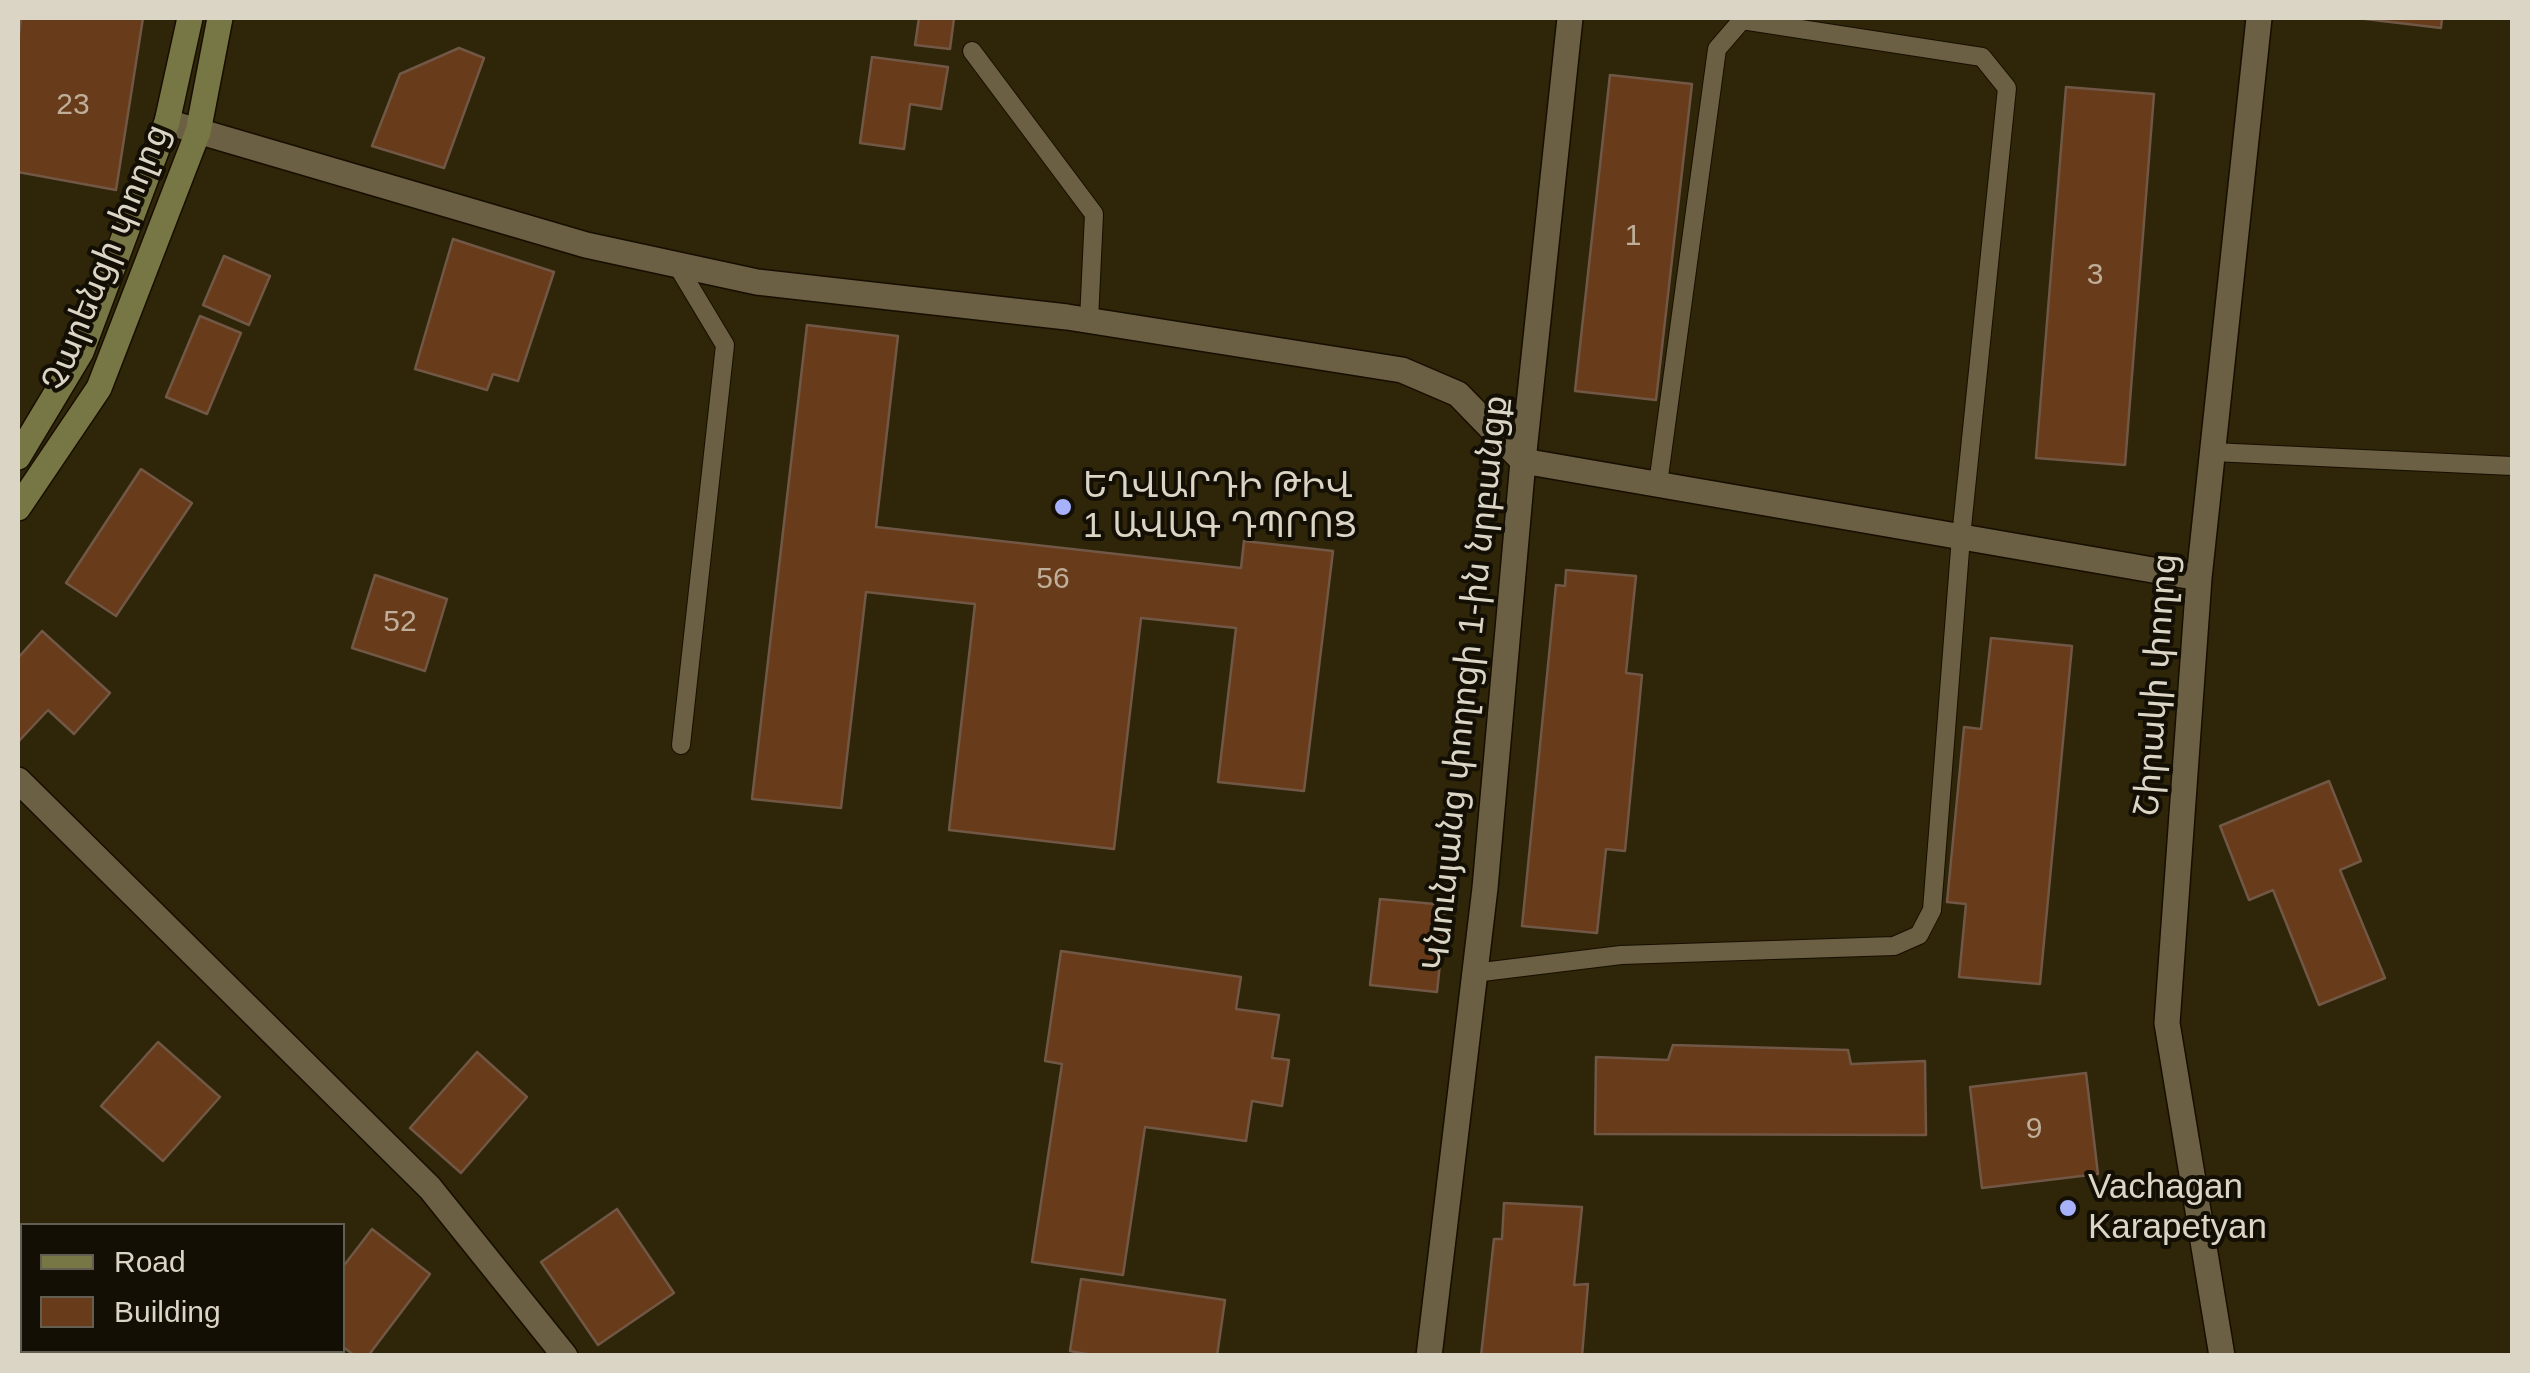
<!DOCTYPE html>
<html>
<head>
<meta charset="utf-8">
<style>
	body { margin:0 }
	#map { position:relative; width:2530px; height:1373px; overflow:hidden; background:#2f2509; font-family:Arial,sans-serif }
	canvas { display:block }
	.frame { position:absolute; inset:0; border:20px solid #dbd5c5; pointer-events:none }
	.legend { position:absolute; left:20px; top:1223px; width:325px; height:130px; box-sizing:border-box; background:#130f05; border:2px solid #635e52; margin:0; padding:12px 18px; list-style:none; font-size:30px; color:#dbd5c5 }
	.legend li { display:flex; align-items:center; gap:20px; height:50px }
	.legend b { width:50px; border:2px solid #635e52 }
</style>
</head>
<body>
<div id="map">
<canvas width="2530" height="1373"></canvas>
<div class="frame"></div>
<ul class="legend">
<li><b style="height:12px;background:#767744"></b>Road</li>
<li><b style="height:28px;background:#683b1a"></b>Building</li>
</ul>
</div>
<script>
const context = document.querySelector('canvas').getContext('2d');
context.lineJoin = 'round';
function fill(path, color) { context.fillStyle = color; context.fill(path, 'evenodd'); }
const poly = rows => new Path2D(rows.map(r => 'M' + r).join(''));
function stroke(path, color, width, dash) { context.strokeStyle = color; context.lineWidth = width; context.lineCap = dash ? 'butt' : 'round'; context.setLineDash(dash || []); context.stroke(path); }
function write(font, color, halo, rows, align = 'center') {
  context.font = font + ' Arial,"Noto Sans Armenian",sans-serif'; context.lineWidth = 8; context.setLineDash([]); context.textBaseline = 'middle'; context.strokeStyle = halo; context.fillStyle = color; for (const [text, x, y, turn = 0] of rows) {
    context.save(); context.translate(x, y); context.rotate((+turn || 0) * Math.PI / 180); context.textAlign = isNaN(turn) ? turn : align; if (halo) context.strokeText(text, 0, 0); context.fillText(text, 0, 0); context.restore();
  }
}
const building = poly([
	[21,18,143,18,116,190,18,172,18,41,21,18],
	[919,18,954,18,950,49,915,45,919,18],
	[2357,18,2442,18,2441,28,2357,18],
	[459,48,484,58,444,168,372,146,400,74,459,48],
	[872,57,948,67,941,109,910,104,904,149,860,143,872,57],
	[1610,75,1692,84,1656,400,1575,391,1610,75],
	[2066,87,2154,94,2125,465,2036,458,2066,87],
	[453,239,554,272,518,381,493,374,487,390,415,369,453,239],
	[224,256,270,276,249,325,203,305,224,256],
	[200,316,241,333,207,414,166,397,200,316],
	[807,325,898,336,876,527,1241,568,1244,541,1333,551,1304,791,1218,782,1236,628,1141,618,1114,849,949,830,975,604,866,592,841,808,752,799,807,325],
	[141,469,192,503,116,616,66,583,141,469],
	[1566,570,1636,576,1626,673,1642,675,1625,851,1606,849,1597,933,1522,926,1556,585,1565,586,1566,570],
	[375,575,447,599,425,671,352,648,375,575],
	[42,631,110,693,74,734,48,710,18,742,18,658,42,631],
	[1991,638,2072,646,2040,984,1959,977,1966,904,1947,902,1964,727,1981,729,1991,638],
	[2329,781,2361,861,2340,870,2385,978,2319,1005,2273,890,2249,900,2220,826,2329,781],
	[1380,899,1446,905,1437,992,1370,985,1380,899],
	[1061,951,1241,977,1236,1009,1279,1015,1272,1058,1289,1060,1282,1106,1252,1101,1246,1141,1145,1127,1123,1275,1032,1262,1062,1064,1045,1061,1061,951],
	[158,1042,220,1097,163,1161,101,1106,158,1042],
	[1673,1045,1848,1050,1851,1064,1925,1061,1926,1135,1595,1134,1596,1057,1668,1060,1673,1045],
	[477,1052,527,1097,461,1173,410,1128,477,1052],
	[2086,1073,2098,1174,1982,1188,1970,1087,2086,1073],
	[1504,1203,1582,1207,1574,1285,1588,1284,1582,1356,1481,1356,1494,1239,1502,1239,1504,1203],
	[617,1209,674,1293,598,1345,541,1262,617,1209],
	[372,1229,430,1274,368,1356,355,1356,342,1346,342,1268,372,1229],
	[1081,1279,1225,1300,1217,1356,1097,1356,1070,1351,1081,1279]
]);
fill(building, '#683b1a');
stroke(building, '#715745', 2.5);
const lane = poly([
	[972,51,1094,214,1089,320],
	[677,265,725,345,681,745],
	[2213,452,2512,466],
	[1474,973,1621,955,1894,946,1919,935,1932,910,1961,537,2007,88,1982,57,1742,20,1717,49,1658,484]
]);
const street = poly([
	[167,122,586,245,757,282,1067,317,1402,370,1458,394,1523,461,2199,578],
	[18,780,430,1188,565,1356],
	[1429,1356,1485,888,1523,461,1570,18],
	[2222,1356,2167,1023,2199,578,2259,18]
]);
const secondary = poly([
	[18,457,81,352,167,122,190,18],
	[18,508,99,388,198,132,220,18]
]);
stroke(lane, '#170e00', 20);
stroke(street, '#170e00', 28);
stroke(secondary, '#170e00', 28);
stroke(lane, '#6b6043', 18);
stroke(street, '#6b6043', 25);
stroke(secondary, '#767744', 25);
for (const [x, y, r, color] of [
	[1063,507,10,"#a7b1fc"],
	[2068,1208,10,"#a7b1fc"]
]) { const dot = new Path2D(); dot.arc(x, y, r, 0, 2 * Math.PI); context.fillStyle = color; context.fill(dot); stroke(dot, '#130f05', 4); }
write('30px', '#beae9a', null, [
	["23",73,106],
	["1",1633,237],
	["3",2095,276],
	["56",1053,580],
	["52",400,623],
	["9",2034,1130]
]);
write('35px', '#dbd5c5', '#130f05', [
	["Չարենցի փողոց",107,258,-68],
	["Կնունյանց փողոցի 1-ին նրբանցք",1467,683,-84],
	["Շիրակի փողոց",2157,685,-86]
]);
write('35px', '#dbd5c5', '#130f05', [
	["ԵՂՎԱՐԴԻ ԹԻՎ",1083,487],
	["1 ԱՎԱԳ ԴՊՐՈՑ",1083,527],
	["Vachagan",2088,1188],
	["Karapetyan",2088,1228]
], 'left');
</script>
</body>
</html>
